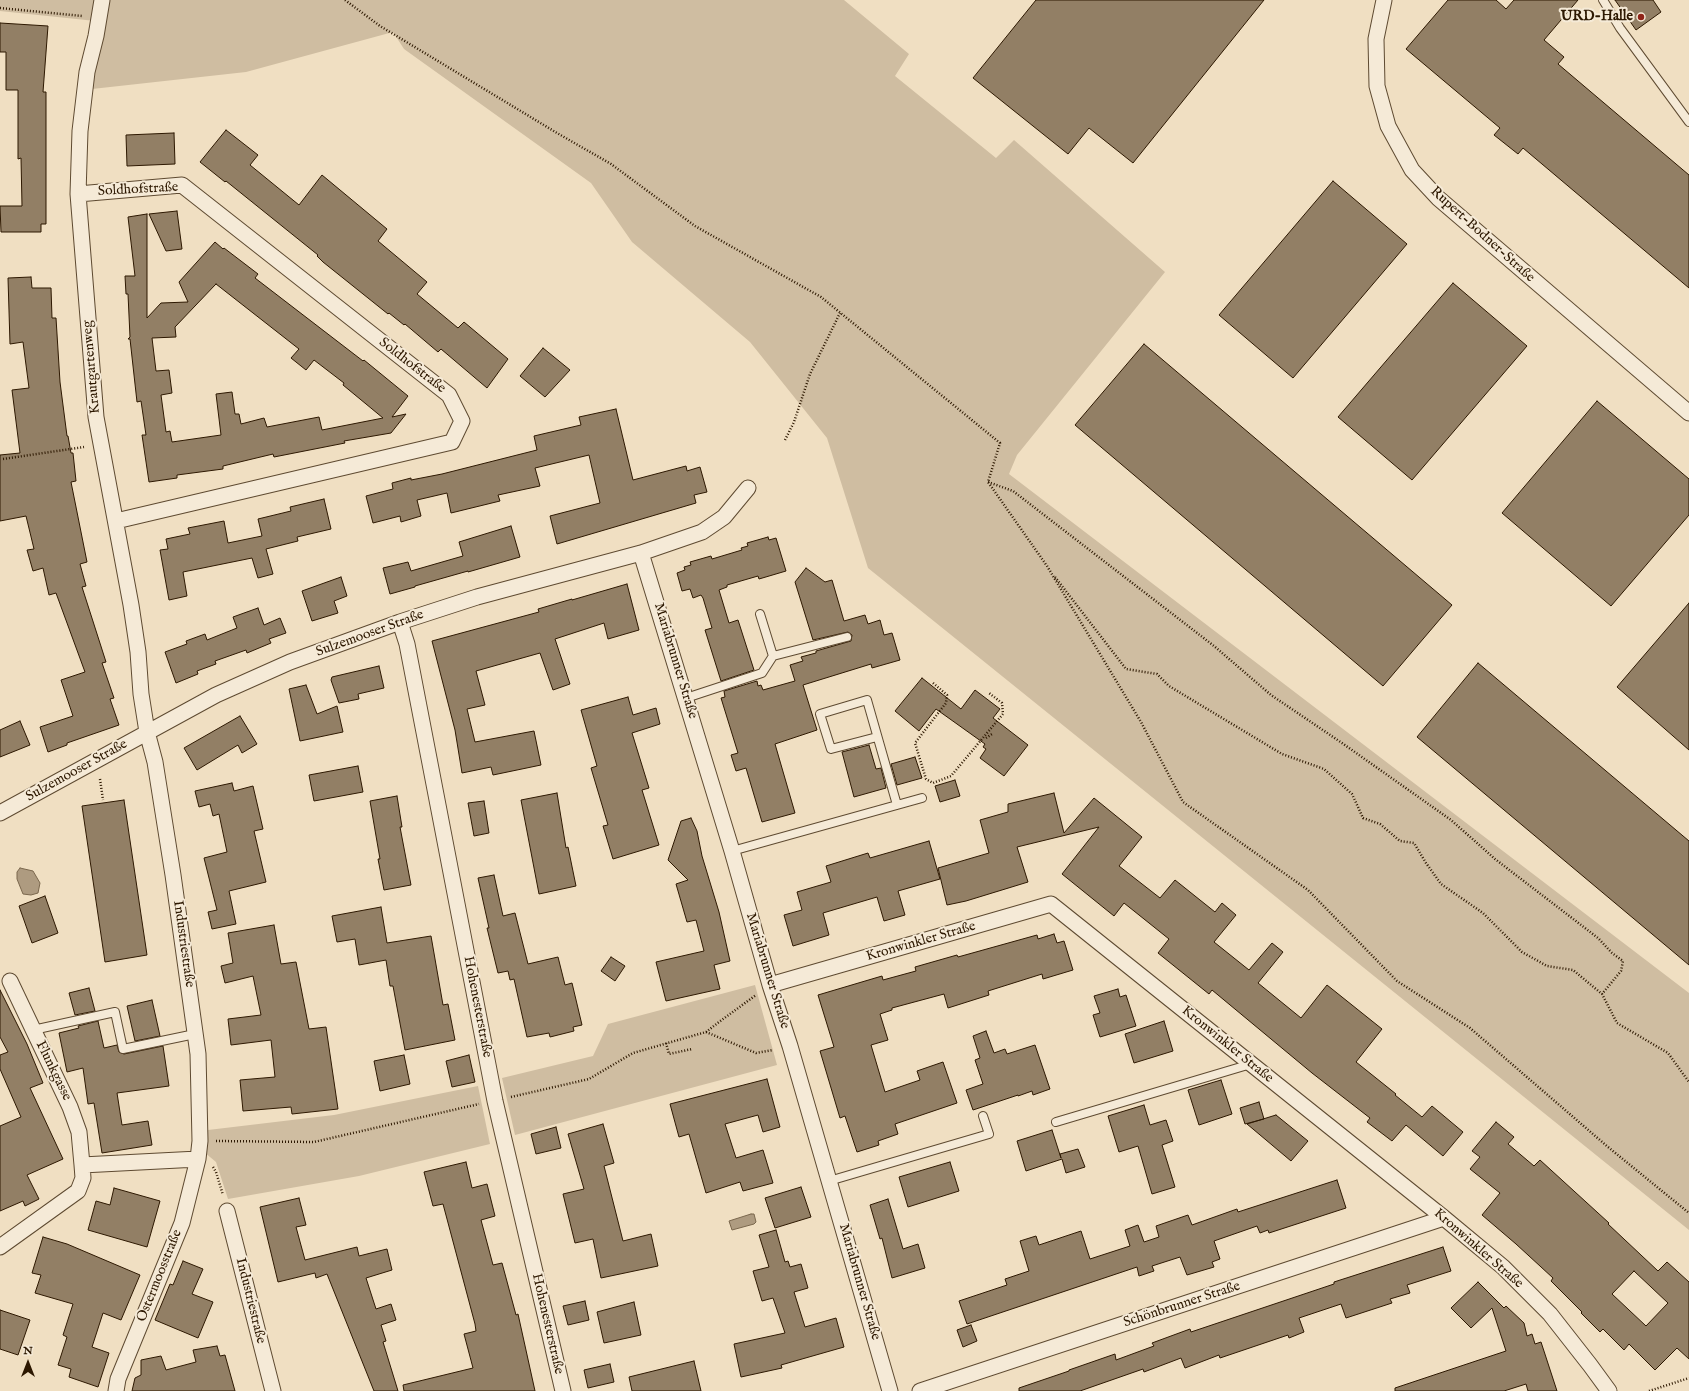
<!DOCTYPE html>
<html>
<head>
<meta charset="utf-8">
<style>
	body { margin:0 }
	#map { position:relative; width:1689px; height:1391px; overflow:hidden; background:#f0dfc2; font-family:"IM FELL English",serif }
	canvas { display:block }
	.north { position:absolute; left:8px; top:1343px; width:40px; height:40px; -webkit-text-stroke:3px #f5ead7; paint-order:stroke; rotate:0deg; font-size:11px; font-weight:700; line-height:16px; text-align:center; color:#2d1801 }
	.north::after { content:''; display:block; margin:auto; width:14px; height:18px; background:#2d1801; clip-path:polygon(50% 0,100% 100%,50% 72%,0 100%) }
</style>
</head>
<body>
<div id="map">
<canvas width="1689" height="1391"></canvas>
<div class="north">N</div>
</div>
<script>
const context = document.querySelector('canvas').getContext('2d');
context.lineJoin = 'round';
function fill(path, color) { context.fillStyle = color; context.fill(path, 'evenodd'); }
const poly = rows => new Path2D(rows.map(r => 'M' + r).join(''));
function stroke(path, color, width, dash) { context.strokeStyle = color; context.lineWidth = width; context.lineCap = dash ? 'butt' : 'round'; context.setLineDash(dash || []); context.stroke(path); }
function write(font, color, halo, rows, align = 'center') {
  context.font = font + ' "IM FELL English",serif'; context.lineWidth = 4; context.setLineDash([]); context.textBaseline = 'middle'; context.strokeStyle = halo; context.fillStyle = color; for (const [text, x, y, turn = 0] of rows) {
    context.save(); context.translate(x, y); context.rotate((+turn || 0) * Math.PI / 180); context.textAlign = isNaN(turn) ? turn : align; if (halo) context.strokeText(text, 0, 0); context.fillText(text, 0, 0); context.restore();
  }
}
fill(poly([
	[0,0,844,0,909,54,895,76,996,158,1014,140,1165,272,1017,455,1009,474,1689,993,1689,1230,868,568,827,438,750,342,632,242,591,183,404,49,393,32,246,72,92,89,105,22,0,11],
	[755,985,777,1065,515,1135,502,1078,593,1056,608,1024],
	[478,1086,490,1144,359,1176,228,1199,216,1162,204,1152,208,1130,334,1115]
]), '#cfbda1');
const water = poly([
	[20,868,33,871,40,883,38,893,31,895,23,894,17,879,17,872,20,868],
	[751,1214,754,1214,756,1222,754,1224,732,1230,729,1221,751,1214]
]);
fill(water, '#ae9b80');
stroke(water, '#7a674d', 1);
const building = poly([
	[1036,0,1264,0,1133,163,1089,128,1068,154,973,78,1036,0],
	[1448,0,1496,0,1506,9,1514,0,1578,0,1544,40,1564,57,1558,64,1689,175,1689,288,1523,148,1518,154,1494,135,1500,128,1406,49,1448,0],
	[1615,0,1653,0,1661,12,1636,30,1615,0],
	[0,23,48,26,43,92,46,92,46,224,41,224,41,232,1,232,0,206,22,206,21,158,18,159,18,90,6,90,6,52,0,52,0,23],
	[226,130,258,155,250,165,299,205,322,175,387,229,378,241,427,282,417,294,458,328,464,322,508,359,487,388,441,349,438,352,405,324,404,325,389,313,388,314,323,262,317,256,318,255,226,181,225,182,200,162,226,130],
	[174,133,175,164,127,166,126,135,174,133],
	[1333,181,1407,244,1293,378,1219,315,1333,181],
	[177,211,182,249,166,251,149,214,177,211],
	[147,214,147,318,161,303,188,302,179,282,215,242,223,249,224,248,258,274,255,278,363,361,364,360,408,396,392,417,406,414,391,433,344,441,345,443,274,457,273,454,223,466,223,469,177,475,177,478,149,482,142,435,146,435,141,401,137,402,130,339,128,339,130,337,128,294,126,294,125,276,135,276,128,217,147,214],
	[216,284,299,349,291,358,306,370,314,360,344,383,343,385,383,418,322,430,319,417,267,427,264,418,241,424,239,414,235,414,232,392,216,394,221,435,172,442,170,431,166,432,161,395,172,393,169,370,156,371,152,338,176,337,175,327,216,284],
	[31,277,32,288,51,288,52,318,56,318,60,382,67,436,68,436,71,453,73,453,76,481,71,482,87,562,80,564,86,586,82,587,106,662,102,663,114,698,110,699,119,725,67,743,67,745,48,752,40,727,73,716,61,680,85,672,56,593,49,595,43,568,33,571,27,550,34,549,26,516,0,521,0,455,20,453,12,390,29,388,23,342,10,344,8,278,31,277],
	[1453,283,1527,346,1412,480,1338,417,1453,283],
	[1144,344,1452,605,1383,686,1075,425,1144,344],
	[543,348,570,370,545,397,520,376,543,348],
	[1597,401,1689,479,1689,515,1611,606,1502,513,1597,401],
	[616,409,633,480,686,466,687,471,700,467,707,492,694,495,696,503,557,544,550,516,600,503,589,455,535,468,540,486,498,495,500,501,451,513,447,493,417,500,421,516,401,522,400,516,373,523,366,496,393,489,392,483,411,478,411,480,442,474,537,450,534,436,581,425,579,417,616,409],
	[324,499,331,529,297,537,298,541,266,549,273,574,258,578,252,558,183,572,187,596,169,600,160,550,168,549,166,539,190,534,188,528,224,521,228,543,262,536,258,519,291,511,290,507,324,499],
	[511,526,520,557,468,572,468,571,415,586,415,587,390,594,383,568,408,562,411,571,463,556,459,542,511,526],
	[768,537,769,540,776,538,786,571,759,579,758,576,727,585,727,587,719,590,729,623,738,620,754,670,721,681,705,630,712,628,703,598,701,595,693,598,690,589,682,591,677,573,685,570,684,567,691,565,690,562,711,556,712,559,742,550,741,548,748,546,747,543,768,537],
	[806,568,825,582,832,580,844,621,865,615,868,624,880,620,884,635,892,633,900,660,872,668,871,664,803,685,817,730,775,744,795,813,762,822,746,768,736,771,731,755,738,753,721,698,725,697,724,691,757,681,758,686,761,685,763,690,795,681,790,665,803,661,801,657,816,653,816,651,851,641,852,635,848,632,813,640,795,582,806,568],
	[341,577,347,596,334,601,338,613,312,621,302,591,341,577],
	[627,584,639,630,608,639,604,623,555,639,570,684,553,690,540,653,476,671,485,705,467,709,475,742,534,731,541,765,493,775,491,767,462,773,455,730,432,641,539,612,538,609,572,599,572,600,627,584],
	[1689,603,1689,750,1617,687,1689,603],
	[258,608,264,625,280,618,286,633,269,639,271,643,247,653,246,650,215,661,216,664,197,671,198,674,176,683,165,652,187,644,186,641,205,634,207,640,237,628,233,617,258,608],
	[1478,663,1689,841,1689,965,1417,737,1478,663],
	[379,666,384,688,358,694,359,699,339,703,331,680,332,677,379,666],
	[922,678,961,709,975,690,1000,709,993,718,1028,745,1004,776,980,758,986,749,983,747,985,744,936,709,919,731,895,711,922,678],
	[306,685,317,714,337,706,343,732,300,741,289,689,306,685],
	[628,697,633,715,656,708,660,724,632,733,649,788,642,790,659,845,613,859,603,826,608,825,591,768,597,766,581,710,628,697],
	[240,716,257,744,242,753,238,745,197,770,184,748,240,716],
	[20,721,30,745,0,757,0,730,20,721],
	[869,745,876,769,881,768,886,788,854,797,842,752,869,745],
	[915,757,922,778,897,785,891,764,915,757],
	[358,766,363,792,314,801,309,775,358,766],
	[955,780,960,796,940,802,935,786,955,780],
	[232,783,234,791,253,786,263,829,254,831,266,882,229,891,236,924,212,929,208,912,217,910,204,858,227,852,219,814,213,816,210,804,199,807,195,791,232,783],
	[557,793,566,848,568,847,576,886,539,894,521,800,557,793],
	[1054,793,1064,833,1094,798,1142,837,1119,866,1160,898,1175,880,1215,912,1222,903,1236,915,1214,942,1249,970,1272,943,1283,952,1258,983,1301,1018,1327,985,1382,1029,1356,1062,1396,1094,1395,1095,1422,1117,1432,1106,1463,1132,1443,1156,1406,1125,1392,1141,1367,1122,1370,1118,1312,1073,1212,990,1209,994,1158,953,1169,939,1124,903,1114,916,1062,874,1099,827,1017,847,1028,882,966,901,947,905,938,868,989,853,980,820,1008,812,1008,804,1054,793],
	[397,796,402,827,400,827,411,885,384,890,378,859,380,859,370,801,397,796],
	[124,800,147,955,105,962,82,806,124,800],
	[484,801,489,833,474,836,468,803,484,801],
	[691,818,697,831,702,856,719,912,730,961,714,965,720,989,666,1001,656,962,704,951,696,920,687,922,676,884,688,880,668,860,681,821,691,818],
	[929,841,940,879,898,891,905,915,884,921,877,897,823,913,829,935,793,946,784,915,802,910,797,892,831,882,826,866,868,853,870,858,929,841],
	[494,875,503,916,515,913,528,964,558,957,565,985,572,983,582,1025,573,1027,574,1031,550,1037,549,1033,527,1037,514,979,510,980,508,971,498,973,487,928,489,928,478,878,494,875],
	[45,896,58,933,32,943,19,906,45,896],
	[381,907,387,943,431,936,443,1005,448,1004,455,1040,405,1050,393,986,390,986,386,960,359,965,355,939,337,942,332,916,381,907],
	[274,925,281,964,296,962,309,1029,326,1027,338,1109,292,1114,291,1107,243,1111,240,1080,275,1077,271,1040,231,1045,228,1019,261,1015,253,976,225,983,221,966,233,963,228,933,274,925],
	[1054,934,1057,943,1064,941,1073,970,1043,979,1042,974,988,991,989,995,948,1008,944,994,892,1008,892,1010,880,1014,888,1040,871,1045,885,1092,920,1080,917,1071,943,1062,957,1103,895,1124,898,1134,878,1141,879,1145,857,1152,845,1116,840,1118,820,1051,834,1047,818,995,882,976,883,980,916,971,915,967,957,955,958,957,1037,935,1038,939,1054,934],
	[611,957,625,966,615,981,601,971,611,957],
	[89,988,95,1011,75,1015,69,993,89,988],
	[1118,989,1120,997,1126,995,1136,1026,1100,1037,1093,1015,1100,1013,1094,996,1118,989],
	[0,990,27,1044,41,1078,43,1083,30,1088,63,1159,27,1175,39,1199,25,1206,23,1201,0,1211,0,1126,21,1117,0,1069,0,1055,8,1052,0,1037,0,990],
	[152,1000,160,1036,135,1041,127,1006,152,1000],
	[98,1021,104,1048,117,1045,119,1052,124,1054,163,1046,169,1086,117,1093,122,1125,148,1121,152,1145,102,1153,94,1103,88,1104,83,1068,67,1072,59,1033,79,1028,78,1026,98,1021],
	[1164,1021,1173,1051,1134,1063,1125,1034,1164,1021],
	[986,1031,994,1053,1005,1049,1007,1054,1035,1045,1050,1089,1033,1095,1032,1091,1018,1096,1018,1095,973,1110,966,1090,983,1084,975,1060,980,1058,973,1036,986,1031],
	[404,1055,410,1084,380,1091,374,1061,404,1055],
	[469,1055,475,1082,452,1087,446,1061,469,1055],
	[767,1079,780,1127,763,1132,758,1115,725,1124,736,1158,763,1150,773,1183,743,1191,740,1182,706,1193,689,1134,679,1137,670,1104,767,1079],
	[1221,1080,1232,1114,1199,1125,1188,1090,1221,1080],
	[1259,1102,1264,1119,1245,1124,1240,1108,1259,1102],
	[1144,1105,1150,1125,1166,1120,1173,1141,1162,1145,1175,1187,1152,1194,1138,1146,1119,1152,1108,1116,1144,1105],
	[1276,1115,1308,1141,1291,1161,1247,1124,1276,1115],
	[1496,1122,1514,1137,1508,1144,1534,1166,1540,1160,1609,1223,1608,1224,1658,1271,1667,1262,1689,1282,1689,1359,1677,1348,1655,1370,1629,1344,1624,1350,1603,1329,1600,1332,1581,1313,1582,1312,1551,1281,1553,1278,1516,1244,1482,1215,1500,1193,1470,1169,1480,1157,1472,1151,1496,1122],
	[1634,1271,1668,1303,1646,1326,1612,1294,1634,1271],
	[603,1124,614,1163,604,1166,623,1241,651,1234,658,1266,601,1278,593,1239,575,1243,563,1194,584,1189,568,1134,603,1124],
	[556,1127,561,1148,536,1154,531,1134,556,1127],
	[1052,1130,1061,1158,1060,1154,1078,1149,1085,1167,1066,1173,1062,1159,1026,1171,1017,1141,1052,1130],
	[466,1162,472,1188,487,1184,495,1216,481,1220,493,1265,502,1263,516,1315,518,1314,535,1391,404,1391,403,1385,473,1368,464,1334,476,1331,475,1324,443,1204,433,1206,424,1172,466,1162],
	[950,1162,959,1191,908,1207,899,1177,950,1162],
	[1337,1180,1346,1208,1269,1233,1268,1230,1260,1233,1257,1226,1214,1241,1220,1259,1212,1262,1214,1267,1187,1275,1180,1257,1152,1266,1154,1271,1139,1276,1137,1267,967,1324,959,1301,1007,1285,1005,1279,1029,1271,1020,1241,1036,1236,1039,1245,1081,1231,1090,1259,1130,1246,1125,1230,1138,1225,1144,1242,1159,1237,1156,1226,1188,1215,1192,1225,1237,1209,1238,1212,1337,1180],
	[801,1187,811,1217,775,1228,765,1198,801,1187],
	[114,1188,160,1201,147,1247,88,1230,96,1201,110,1205,114,1188],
	[299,1198,306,1225,296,1227,305,1260,357,1247,359,1256,387,1249,392,1270,366,1278,376,1309,391,1304,396,1320,381,1325,386,1341,383,1342,398,1391,374,1391,327,1274,316,1278,315,1273,278,1282,260,1207,299,1198],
	[888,1199,903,1249,918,1244,925,1268,892,1278,882,1238,880,1239,870,1205,888,1199],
	[776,1230,785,1262,788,1261,790,1267,801,1264,808,1288,794,1292,805,1327,836,1318,844,1347,781,1365,782,1368,741,1377,734,1344,785,1333,773,1298,762,1301,753,1271,769,1267,759,1235,776,1230],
	[43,1237,67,1244,140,1275,121,1320,103,1313,92,1347,109,1353,98,1387,69,1377,71,1369,58,1365,67,1337,63,1335,73,1304,35,1293,41,1275,32,1273,43,1237],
	[1443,1247,1451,1271,1407,1285,1410,1293,1390,1299,1392,1303,1346,1318,1341,1304,1299,1318,1304,1332,1289,1338,1288,1335,1220,1358,1219,1355,1185,1368,1181,1358,1144,1372,1143,1369,1080,1391,1019,1391,1019,1388,1069,1371,1069,1370,1115,1354,1116,1360,1154,1346,1152,1343,1190,1329,1191,1332,1334,1284,1334,1282,1443,1247],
	[183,1261,203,1269,192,1294,213,1302,198,1338,155,1320,170,1284,173,1285,183,1261],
	[1478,1282,1504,1308,1506,1306,1524,1323,1527,1336,1532,1334,1535,1344,1541,1342,1557,1391,1528,1391,1526,1384,1504,1391,1395,1391,1395,1388,1506,1351,1492,1308,1471,1328,1451,1308,1478,1282],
	[585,1301,589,1320,568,1325,563,1306,585,1301],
	[634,1302,641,1335,604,1343,597,1312,634,1302],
	[0,1310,30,1320,18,1355,0,1349,0,1310],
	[971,1325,977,1341,963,1347,957,1330,971,1325],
	[217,1346,220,1356,225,1355,235,1391,132,1391,135,1378,141,1375,141,1360,161,1356,166,1370,196,1362,193,1350,217,1346],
	[694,1361,701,1391,632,1391,629,1377,694,1361],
	[610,1364,614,1382,588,1388,584,1370,610,1364]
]);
fill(building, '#927f65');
stroke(building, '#2d1801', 1);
const service = poly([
	[1603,0,1620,28,1689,122],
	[773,656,847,637],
	[686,698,762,673,773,656,760,614],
	[877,737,831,749,820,714,867,700,897,805],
	[732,851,922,798],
	[33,1030,115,1012,123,1049,195,1034],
	[1056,1122,1251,1064],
	[829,1181,989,1134,983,1116]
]);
const minor = poly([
	[102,0,96,36,87,72,80,131,78,194,96,417,131,605,138,652,141,694,147,732,155,762,173,875,198,1054,200,1141,198,1159,182,1223,118,1379,116,1391],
	[1384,0,1376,39,1377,86,1388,126,1412,170,1438,198,1689,413],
	[78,194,182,185,449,395,462,421,452,442,116,521],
	[641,553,732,851,770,985,790,1046,890,1391],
	[400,622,407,644,495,1101,563,1391],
	[0,813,216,695,290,662,400,622,477,597,641,553,702,532,724,517,748,488],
	[10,981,70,1107,79,1132,82,1165],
	[770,985,1051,904,1444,1218,1503,1267,1550,1314,1590,1365,1609,1391],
	[227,1211,273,1391],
	[0,1247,78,1191,83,1178,82,1165,198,1159],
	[920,1391,1444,1218]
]);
stroke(service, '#5e4a31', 10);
stroke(minor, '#5e4a31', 17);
stroke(poly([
	[345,0,380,26,557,133,611,164,695,226,821,297,1000,443,988,482,1047,566,1141,722,1183,802,1308,890,1397,981,1470,1028,1608,1147,1689,1213],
	[0,8,82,16],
	[785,440,794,422,810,374,840,313],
	[3,459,84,447],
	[988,482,1013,491,1214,646,1271,695,1342,743,1451,820,1495,859,1598,938,1612,953,1623,961,1621,971,1602,994],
	[1055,577,1126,669,1157,674,1169,686,1282,754,1324,769,1352,794,1363,818,1380,824,1400,841,1414,843,1426,863,1441,884,1483,913,1522,952,1547,966,1573,970,1602,994,1617,1023,1668,1053,1689,1082],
	[933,683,947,695,946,703,915,743,926,779,933,783,951,776,1003,714,1002,703,989,693],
	[986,738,992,734],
	[100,779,103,800],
	[706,1032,756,1053,773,1050],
	[666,1043,669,1054,692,1049],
	[511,1097,589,1079,633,1053,706,1032,719,1022,756,995],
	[216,1141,314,1142,479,1104],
	[213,1167,216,1172,223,1195],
	[1649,1391,1689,1378]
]), '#2d1801', 2.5, [1, 2]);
stroke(service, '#f5ead7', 8);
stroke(minor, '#f5ead7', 15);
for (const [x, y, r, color] of [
	[1641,17,4,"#8f2418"]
]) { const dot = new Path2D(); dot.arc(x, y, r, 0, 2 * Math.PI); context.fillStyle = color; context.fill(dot); stroke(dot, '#f5ead7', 1.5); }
write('bold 14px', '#2d1801', '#f5ead7', [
	["URD-Halle",1633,17]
], 'right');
write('14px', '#2d1801', '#f5ead7', [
	["Soldhofstraße",138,190,-3],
	["Rupert-Bodner-Straße",1482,235,42],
	["Soldhofstraße",412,366,38],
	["Krautgartenweg",92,367,-95],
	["Sulzemooser Straße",370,634,-20],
	["Mariabrunner Straße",675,661,73],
	["Sulzemooser Straße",77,771,-29],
	["Kronwinkler Straße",921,942,-16],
	["Industriestraße",183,944,82],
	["Mariabrunner Straße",767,971,73],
	["Hohenesterstraße",477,1007,79],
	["Kronwinkler Straße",1227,1045,39],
	["Flunkgasse",53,1071,64],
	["Kronwinkler Straße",1478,1249,41],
	["Ostermoosstraße",160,1276,-68],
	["Mariabrunner Straße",859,1282,74],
	["Industriestraße",250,1301,76],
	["Schönbrunner Straße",1182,1305,-18],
	["Hohenesterstraße",547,1324,77]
]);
</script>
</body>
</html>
